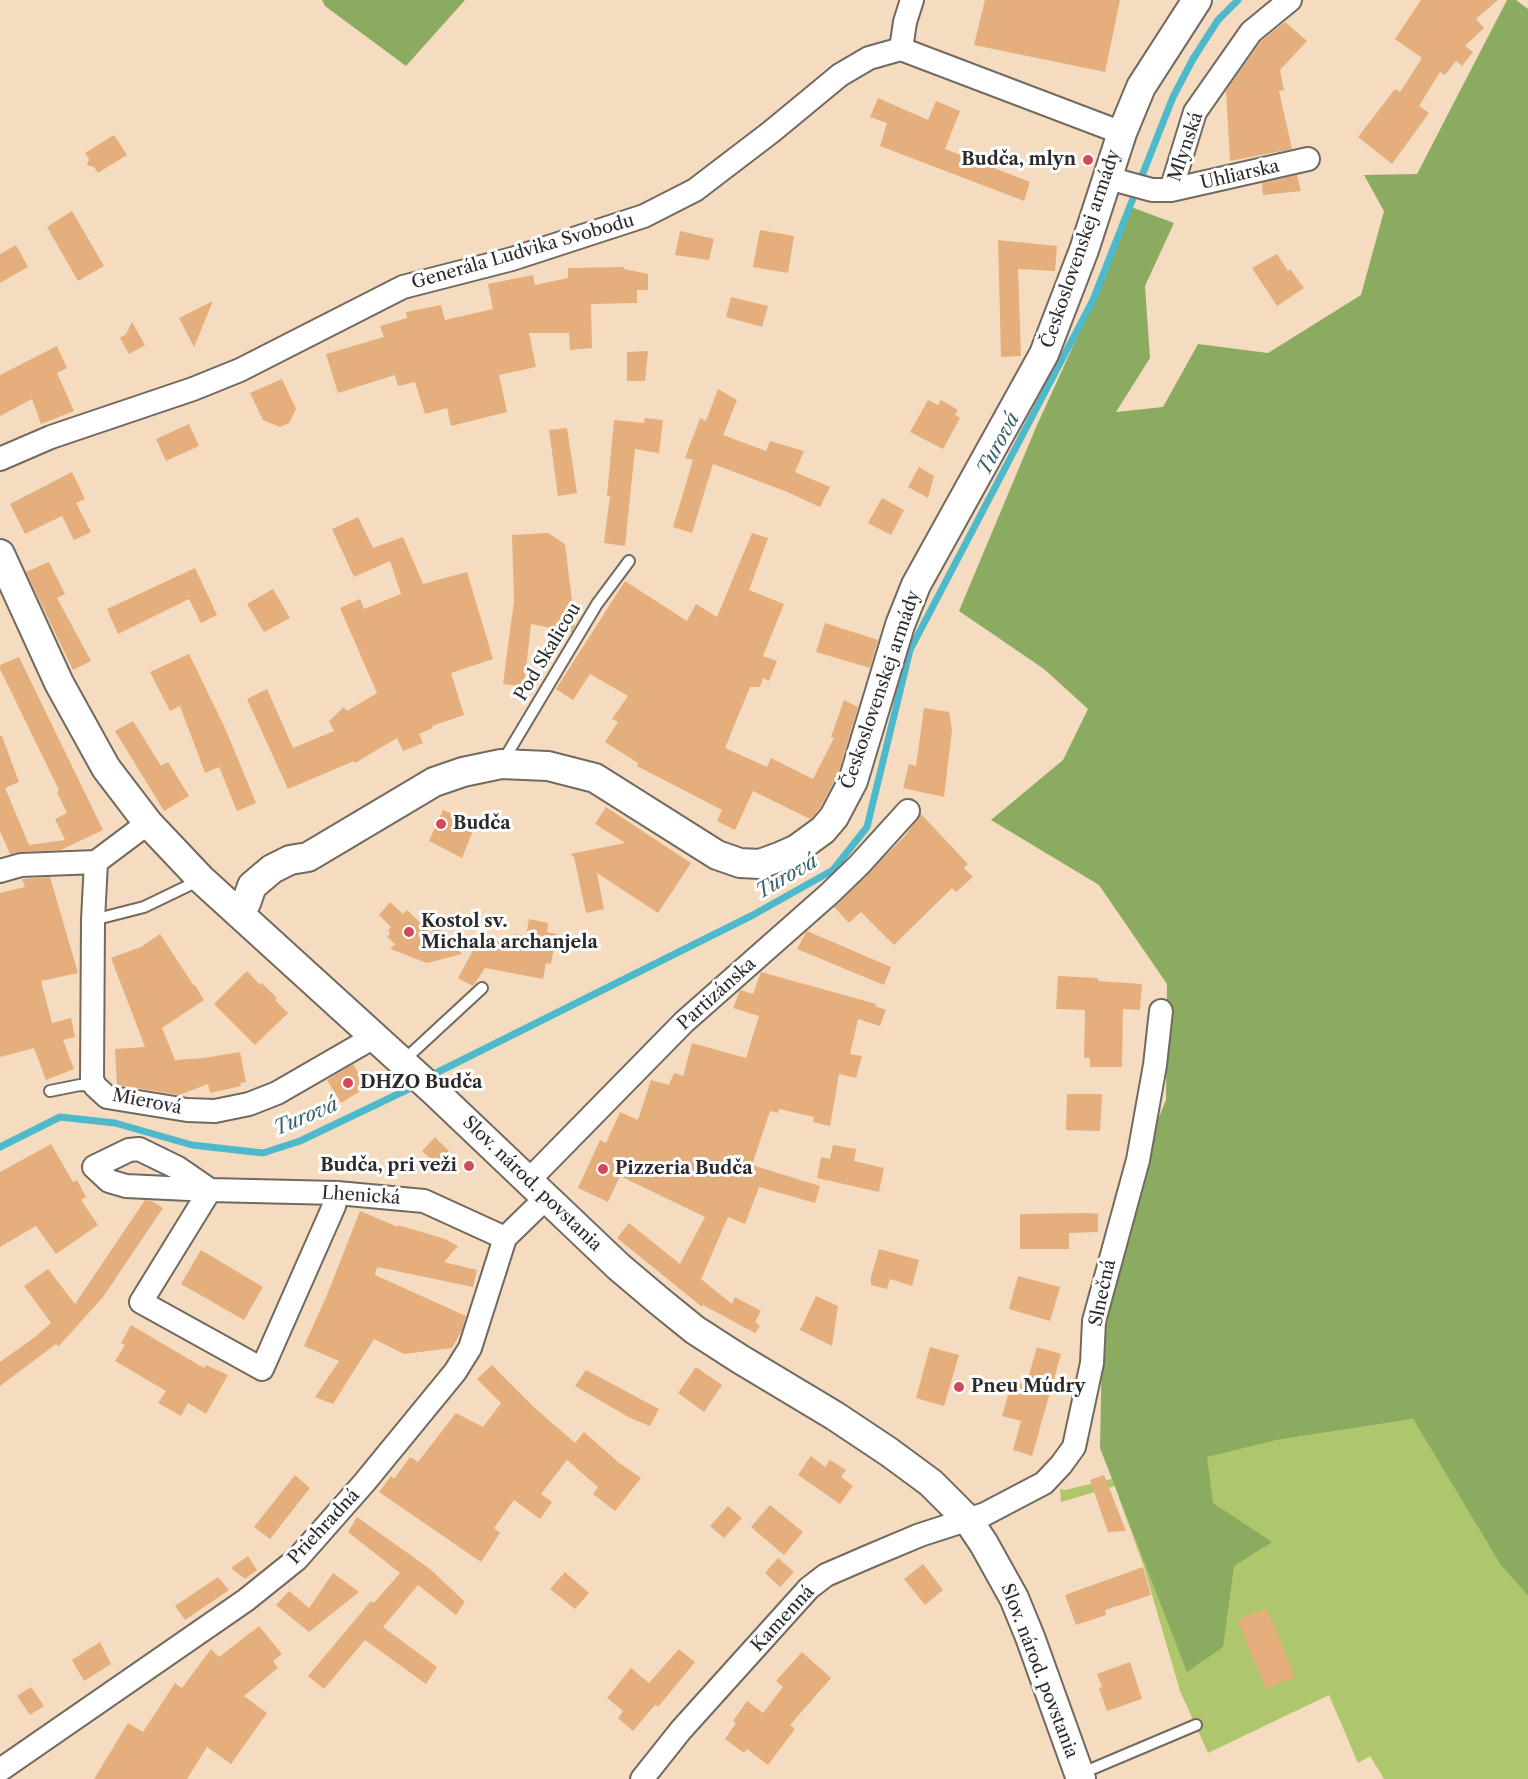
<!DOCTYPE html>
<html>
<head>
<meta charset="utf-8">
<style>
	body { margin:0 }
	canvas { display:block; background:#f5dcc0 }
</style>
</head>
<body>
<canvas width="1528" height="1779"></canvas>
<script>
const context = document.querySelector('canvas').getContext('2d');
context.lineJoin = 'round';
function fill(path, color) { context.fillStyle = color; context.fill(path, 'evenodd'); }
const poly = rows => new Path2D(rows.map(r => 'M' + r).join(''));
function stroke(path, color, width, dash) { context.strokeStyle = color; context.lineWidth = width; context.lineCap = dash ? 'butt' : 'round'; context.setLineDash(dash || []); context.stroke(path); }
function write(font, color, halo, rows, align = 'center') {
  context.font = font + ' "Libre Caslon Text",serif'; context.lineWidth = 6; context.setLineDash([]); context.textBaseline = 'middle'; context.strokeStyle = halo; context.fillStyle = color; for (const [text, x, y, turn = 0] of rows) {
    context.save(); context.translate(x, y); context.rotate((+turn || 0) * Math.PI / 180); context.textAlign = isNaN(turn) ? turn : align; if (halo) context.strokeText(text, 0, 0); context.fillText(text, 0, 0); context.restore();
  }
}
fill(poly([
	[1413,1419,1500,1564,1528,1596,1528,1779,1384,1779,1370,1756,1358,1763,1329,1695,1208,1753,1180,1691,1144,1567,1119,1498,1122,1484,1061,1502,1060,1489,1065,1490,1277,1440]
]), '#aec66c');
fill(poly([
	[322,0,465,0,406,66,325,6],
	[1507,0,1516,0,1528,9,1528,1596,1500,1564,1413,1419,1277,1440,1207,1457,1213,1503,1272,1542,1234,1566,1223,1647,1187,1672,1100,1448,1104,1250,1166,1100,1167,984,1099,885,991,820,1063,760,1088,709,1044,669,959,611,1037,425,1108,270,1131,207,1174,223,1145,286,1150,358,1116,412,1163,407,1198,344,1268,353,1361,295,1384,211,1364,175,1417,174]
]), '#8aab60');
stroke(poly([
	[428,1077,753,915,833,870,867,827,910,650,1093,300,1173,97,1193,59,1218,20,1238,0],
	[0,1147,60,1117,115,1123,192,1145,263,1153,300,1141,417,1085]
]), '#4eb9cb', 7);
fill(poly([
	[985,0,1120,0,1105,72,974,45],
	[1421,0,1498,0,1476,19,1484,28,1465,46,1473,52,1462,66,1456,61,1445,75,1440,72,1419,106,1429,113,1392,164,1358,137,1395,89,1400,92,1422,58,1395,39],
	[1285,22,1307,41,1280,70,1284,90,1279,91,1292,149,1230,161,1226,91,1261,41],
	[878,98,928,120,936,101,960,111,945,149,1030,182,1024,201,880,146,887,123,870,117],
	[114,135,127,155,98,173,94,167,87,165,89,159,85,153],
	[1297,175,1301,191,1263,195,1262,183],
	[72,211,104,266,78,281,47,227],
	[760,230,794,236,788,273,753,267],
	[680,231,714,239,709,260,675,255],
	[998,240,1057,246,1055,271,1018,269,1021,356,1001,357],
	[16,245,28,267,0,283,0,254],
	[1277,254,1288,271,1290,269,1304,288,1277,306,1252,268],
	[624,267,624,269,648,274,648,290,637,290,637,303,591,304,592,348,570,350,569,333,529,333,536,367,499,375,507,412,451,426,447,408,425,414,415,382,398,386,395,375,338,393,326,354,384,337,380,326,407,318,406,312,441,305,445,320,493,309,488,284,533,275,535,285,568,278,568,268],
	[731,297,768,306,762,327,726,317],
	[213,301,194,347,179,318],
	[132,322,145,345,129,354,120,338,126,334],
	[57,346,67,368,57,373,74,411,41,424,32,399,0,416,0,375],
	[648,351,645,381,627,381,627,352],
	[282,379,296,409,289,423,280,427,263,420,250,393],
	[718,389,737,400,723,435,766,451,770,441,804,451,795,472,830,487,820,507,785,491,713,464,692,533,673,527,693,460,685,458,700,418,706,421],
	[928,400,938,405,941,400,958,410,955,415,960,418,943,449,910,432],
	[645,418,663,420,659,453,635,449,625,546,604,543,610,496,607,496,614,420,644,423],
	[189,424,199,446,166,461,156,439],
	[567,428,577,493,558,496,549,430],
	[919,467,934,476,928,498,908,487],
	[72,472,85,499,76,503,91,532,74,540,62,516,25,534,10,504],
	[882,498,904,510,891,535,868,523],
	[358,517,373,548,403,537,423,584,467,572,493,659,451,673,464,715,432,726,433,728,419,734,423,743,403,751,397,738,355,763,354,761,288,789,247,699,267,689,293,748,334,731,329,721,344,707,347,711,377,693,340,608,360,599,364,609,401,594,390,561,354,577,332,529],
	[548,533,565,544,575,625,572,632,531,624,524,687,503,684,514,601,512,535],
	[752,533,768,538,749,590,784,604,763,656,777,661,769,681,763,678,760,687,750,687,725,748,767,767,771,758,813,779,834,738,831,737,844,700,858,707,838,774,820,808,812,818,810,819,753,791,735,830,717,821,722,810,637,766,638,763,605,742,618,722,612,719,628,696,590,674,573,700,556,689,625,581,687,621,696,604,717,617],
	[49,562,65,594,57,598,91,661,73,670,26,572],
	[195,568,217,615,201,623,189,599,118,634,107,609],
	[273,589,290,618,264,632,247,604],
	[825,623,878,640,870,668,816,652],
	[189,654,225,728,256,803,237,811,219,767,205,773,180,706,170,711,150,672],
	[19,657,103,830,61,850,20,852,10,854,0,831,0,736,2,736,19,782,5,788,29,845,65,840,55,819,67,813,57,792,59,790,0,669,0,665],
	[924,708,949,712,952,730,944,797,903,788,909,764,916,766],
	[133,721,161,766,168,762,189,796,164,811,115,731],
	[606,807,691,863,658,913,597,873,604,909,586,913,574,857,570,854,625,843,595,824],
	[443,810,476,823,462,858,429,841],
	[921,814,968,864,964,868,973,877,956,892,952,888,894,945,861,912,849,923,834,907,904,837],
	[50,877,78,973,41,981,52,1023,71,1018,75,1037,63,1040,74,1069,46,1080,34,1048,0,1057,0,893,25,887,22,879],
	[390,902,403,914,407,910,431,933,437,926,462,954,427,963,390,949,395,944,387,937,390,934,388,931,391,927,379,915],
	[529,919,548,923,547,932,557,934,551,964,546,963,543,979,485,968,473,986,458,978,478,941,513,941,514,934,526,936],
	[807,931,891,967,884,985,797,949],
	[160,934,194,986,195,985,204,1000,162,1028,175,1060,204,1058,240,1052,246,1082,240,1083,241,1086,210,1093,208,1084,179,1095,117,1085,115,1049,145,1047,111,958,141,947],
	[247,971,260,985,262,983,277,998,275,1000,288,1013,255,1045,214,1004],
	[761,972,876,1004,875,1006,886,1010,880,1026,858,1019,850,1054,862,1056,856,1078,839,1074,830,1126,813,1122,814,1117,779,1109,778,1113,770,1111,752,1165,820,1186,815,1203,759,1187,745,1224,728,1217,701,1279,732,1304,735,1297,761,1311,755,1322,760,1326,755,1333,703,1305,702,1307,617,1238,629,1223,680,1264,705,1217,620,1176,608,1202,578,1188,600,1140,606,1143,620,1112,638,1120,651,1080,669,1085,674,1073,683,1076,692,1043,746,1058,759,1016,733,1008,740,990,753,994],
	[1058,976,1098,978,1098,981,1142,984,1140,1010,1123,1009,1122,1067,1090,1067,1090,1058,1084,1058,1085,1010,1056,1009],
	[353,1064,367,1087,341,1103,327,1080],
	[1067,1094,1102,1094,1100,1131,1066,1130],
	[435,1137,449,1151,436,1164,422,1151],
	[51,1144,73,1182,77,1180,86,1197,81,1200,98,1225,56,1254,36,1226,0,1247,0,1172],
	[833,1145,856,1149,854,1161,884,1168,879,1192,817,1178,821,1157,830,1159],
	[145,1200,152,1201,163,1208,103,1297,59,1346,56,1344,0,1386,0,1362,35,1337,51,1323,24,1286,48,1269,75,1304],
	[360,1211,398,1227,398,1225,445,1239,458,1246,444,1262,477,1270,473,1287,377,1267,375,1275,466,1316,462,1330,452,1348,404,1354,374,1339,333,1404,315,1397,339,1361,304,1346,327,1295],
	[1088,1213,1098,1214,1098,1232,1069,1233,1069,1249,1020,1249,1020,1214],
	[879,1249,919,1260,912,1286,890,1279,887,1289,871,1285,871,1277],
	[201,1250,263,1287,244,1320,181,1284],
	[1018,1276,1060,1287,1050,1321,1009,1309],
	[816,1296,838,1306,832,1346,800,1330],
	[131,1325,204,1368,206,1365,228,1375,206,1414,188,1403,181,1416,158,1403,166,1391,115,1361,125,1345,121,1343],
	[930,1347,959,1355,944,1406,916,1398],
	[1037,1347,1061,1354,1032,1456,1013,1450,1021,1421,1002,1416,1012,1381,1026,1385],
	[492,1365,536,1409,575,1443,584,1432,618,1462,641,1478,615,1511,593,1494,598,1487,567,1460,541,1494,552,1502,540,1519,514,1500,494,1528,500,1533,481,1562,379,1492,391,1476,394,1479,410,1457,418,1462,456,1413,483,1427,501,1403,477,1379],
	[696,1367,722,1385,704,1412,678,1393],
	[586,1370,659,1409,650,1426,630,1418,575,1386],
	[811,1456,825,1467,830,1460,846,1470,841,1477,853,1486,840,1504,798,1475],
	[295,1475,310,1488,270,1539,254,1527],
	[1104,1475,1126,1531,1108,1532,1090,1480],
	[770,1505,803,1532,784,1555,751,1527],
	[728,1506,742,1518,724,1538,710,1526],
	[357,1517,430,1569,465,1602,456,1615,418,1585,383,1627,437,1667,426,1684,365,1640,324,1689,308,1676,371,1601,374,1603,400,1573,348,1532],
	[248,1556,257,1570,245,1579,231,1568],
	[778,1558,794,1572,780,1587,765,1573],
	[923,1564,943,1590,925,1605,904,1579],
	[1143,1567,1151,1595,1105,1610,1106,1615,1076,1625,1065,1595],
	[565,1572,589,1593,575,1609,550,1589],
	[333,1573,359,1592,309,1632,276,1605,289,1591,309,1608],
	[218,1577,229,1590,185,1620,175,1606],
	[1267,1608,1295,1677,1266,1689,1237,1620],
	[259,1626,282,1654,273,1661,278,1668,244,1696,267,1713,231,1764,207,1747,187,1779,94,1779,128,1723,143,1732,175,1683,182,1688,211,1649,219,1657],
	[100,1642,111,1664,84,1681,72,1660],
	[679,1649,695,1662,658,1707,655,1705,633,1731,618,1718,623,1711,607,1698,631,1668,649,1683],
	[802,1652,831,1678,790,1725,795,1729,768,1765,747,1749,744,1753,725,1739,736,1723,733,1721,747,1701,763,1713,783,1687,776,1681],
	[1130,1662,1142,1699,1107,1711,1099,1688,1102,1687,1097,1674],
	[31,1687,44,1706,30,1715,17,1696]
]), '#e4af7d');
const service = poly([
	[503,761,597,604,629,561],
	[93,920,144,907,200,880],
	[403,1061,482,988],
	[50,1091,80,1085,94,1086],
	[1080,1774,1196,1725]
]);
const minor = poly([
	[901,49,905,22,912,0],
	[1108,178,1152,190,1171,190,1195,112,1251,32,1290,0],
	[1171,190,1308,159],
	[0,459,51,437,193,389,240,370,403,287,512,259,644,216,695,190,771,132,840,75,869,58,901,49,1122,133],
	[148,823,96,862,93,920,92,1079,95,1086,107,1097,187,1110,215,1111,249,1104,277,1093,374,1037],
	[0,871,21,865,96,862],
	[529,1180,684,1022,829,894,859,865,908,811],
	[337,1193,334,1206,262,1369,141,1302,210,1190,126,1186,109,1181,94,1167,129,1150,139,1149,178,1168,210,1190,337,1193,424,1201,505,1238],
	[0,1770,246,1600,297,1559,364,1483,455,1372,470,1348,505,1238,547,1197],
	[642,1779,681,1730,809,1588,826,1575,870,1556,920,1535,985,1514,1044,1483,1061,1465,1074,1447,1092,1363,1094,1321,1138,1160,1155,1065,1161,1011]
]);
const tertiary = poly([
	[0,554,59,683,106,768,148,823,201,879,435,1092,619,1267,658,1300,695,1330,740,1359,835,1416,889,1452,931,1483,968,1520,984,1544,1014,1598,1030,1637,1081,1779],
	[246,903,252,886,272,869,290,860,308,857,434,782,463,772,501,764,548,766,595,778,717,855,740,863,760,864,779,857,797,849,823,830,834,817,853,781,900,625,916,585,1044,354,1084,250,1122,133,1141,87,1197,0]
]);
stroke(service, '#72695f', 14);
stroke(minor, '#72695f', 26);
stroke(tertiary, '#72695f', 32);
stroke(service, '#fff', 10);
stroke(minor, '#fff', 22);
stroke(tertiary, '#fff', 28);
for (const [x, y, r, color] of [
	[1088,160,6,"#d1495b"],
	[441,824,6,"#d1495b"],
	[409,932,6,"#d1495b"],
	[348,1083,6,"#d1495b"],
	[469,1166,6,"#d1495b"],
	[603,1169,6,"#d1495b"],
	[959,1387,6,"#d1495b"]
]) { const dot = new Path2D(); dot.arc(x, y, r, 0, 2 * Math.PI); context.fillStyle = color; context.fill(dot); stroke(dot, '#fff', 2); }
write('18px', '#2b2b2b', '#fff', [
	["Mlynská",1186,147,-71],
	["Uhliarska",1240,175,-13],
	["Československej armády",1081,249,-71],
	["Generála Ludvika Svobodu",523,252,-16],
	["Pod Skalicou",548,652,-59],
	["Československej armády",881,690,-71],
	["Partizánska",717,994,-42],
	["Mierová",147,1102,11],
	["Slov. národ. povstania",532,1184,44],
	["Lhenická",361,1196,4],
	["Slnečná",1103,1293,-78],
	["Priehradná",324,1527,-47],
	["Kamenná",783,1619,-47],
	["Slov. národ. povstania",1039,1671,69]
]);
write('bold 18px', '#2b2b2b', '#fff', [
	["Budča, mlyn",1076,160,"right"],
	["Budča",453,824],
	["Kostol sv.",421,922],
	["Michala archanjela",421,943],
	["DHZO Budča",360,1083],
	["Budča, pri veži",457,1166,"right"],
	["Pizzeria Budča",615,1169],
	["Pneu Múdry",971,1387]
], 'left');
write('italic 20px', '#39646b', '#fff', [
	["Turová",999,444,-62],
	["Turová",787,877,-30],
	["Turová",306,1117,-23]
]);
</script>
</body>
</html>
